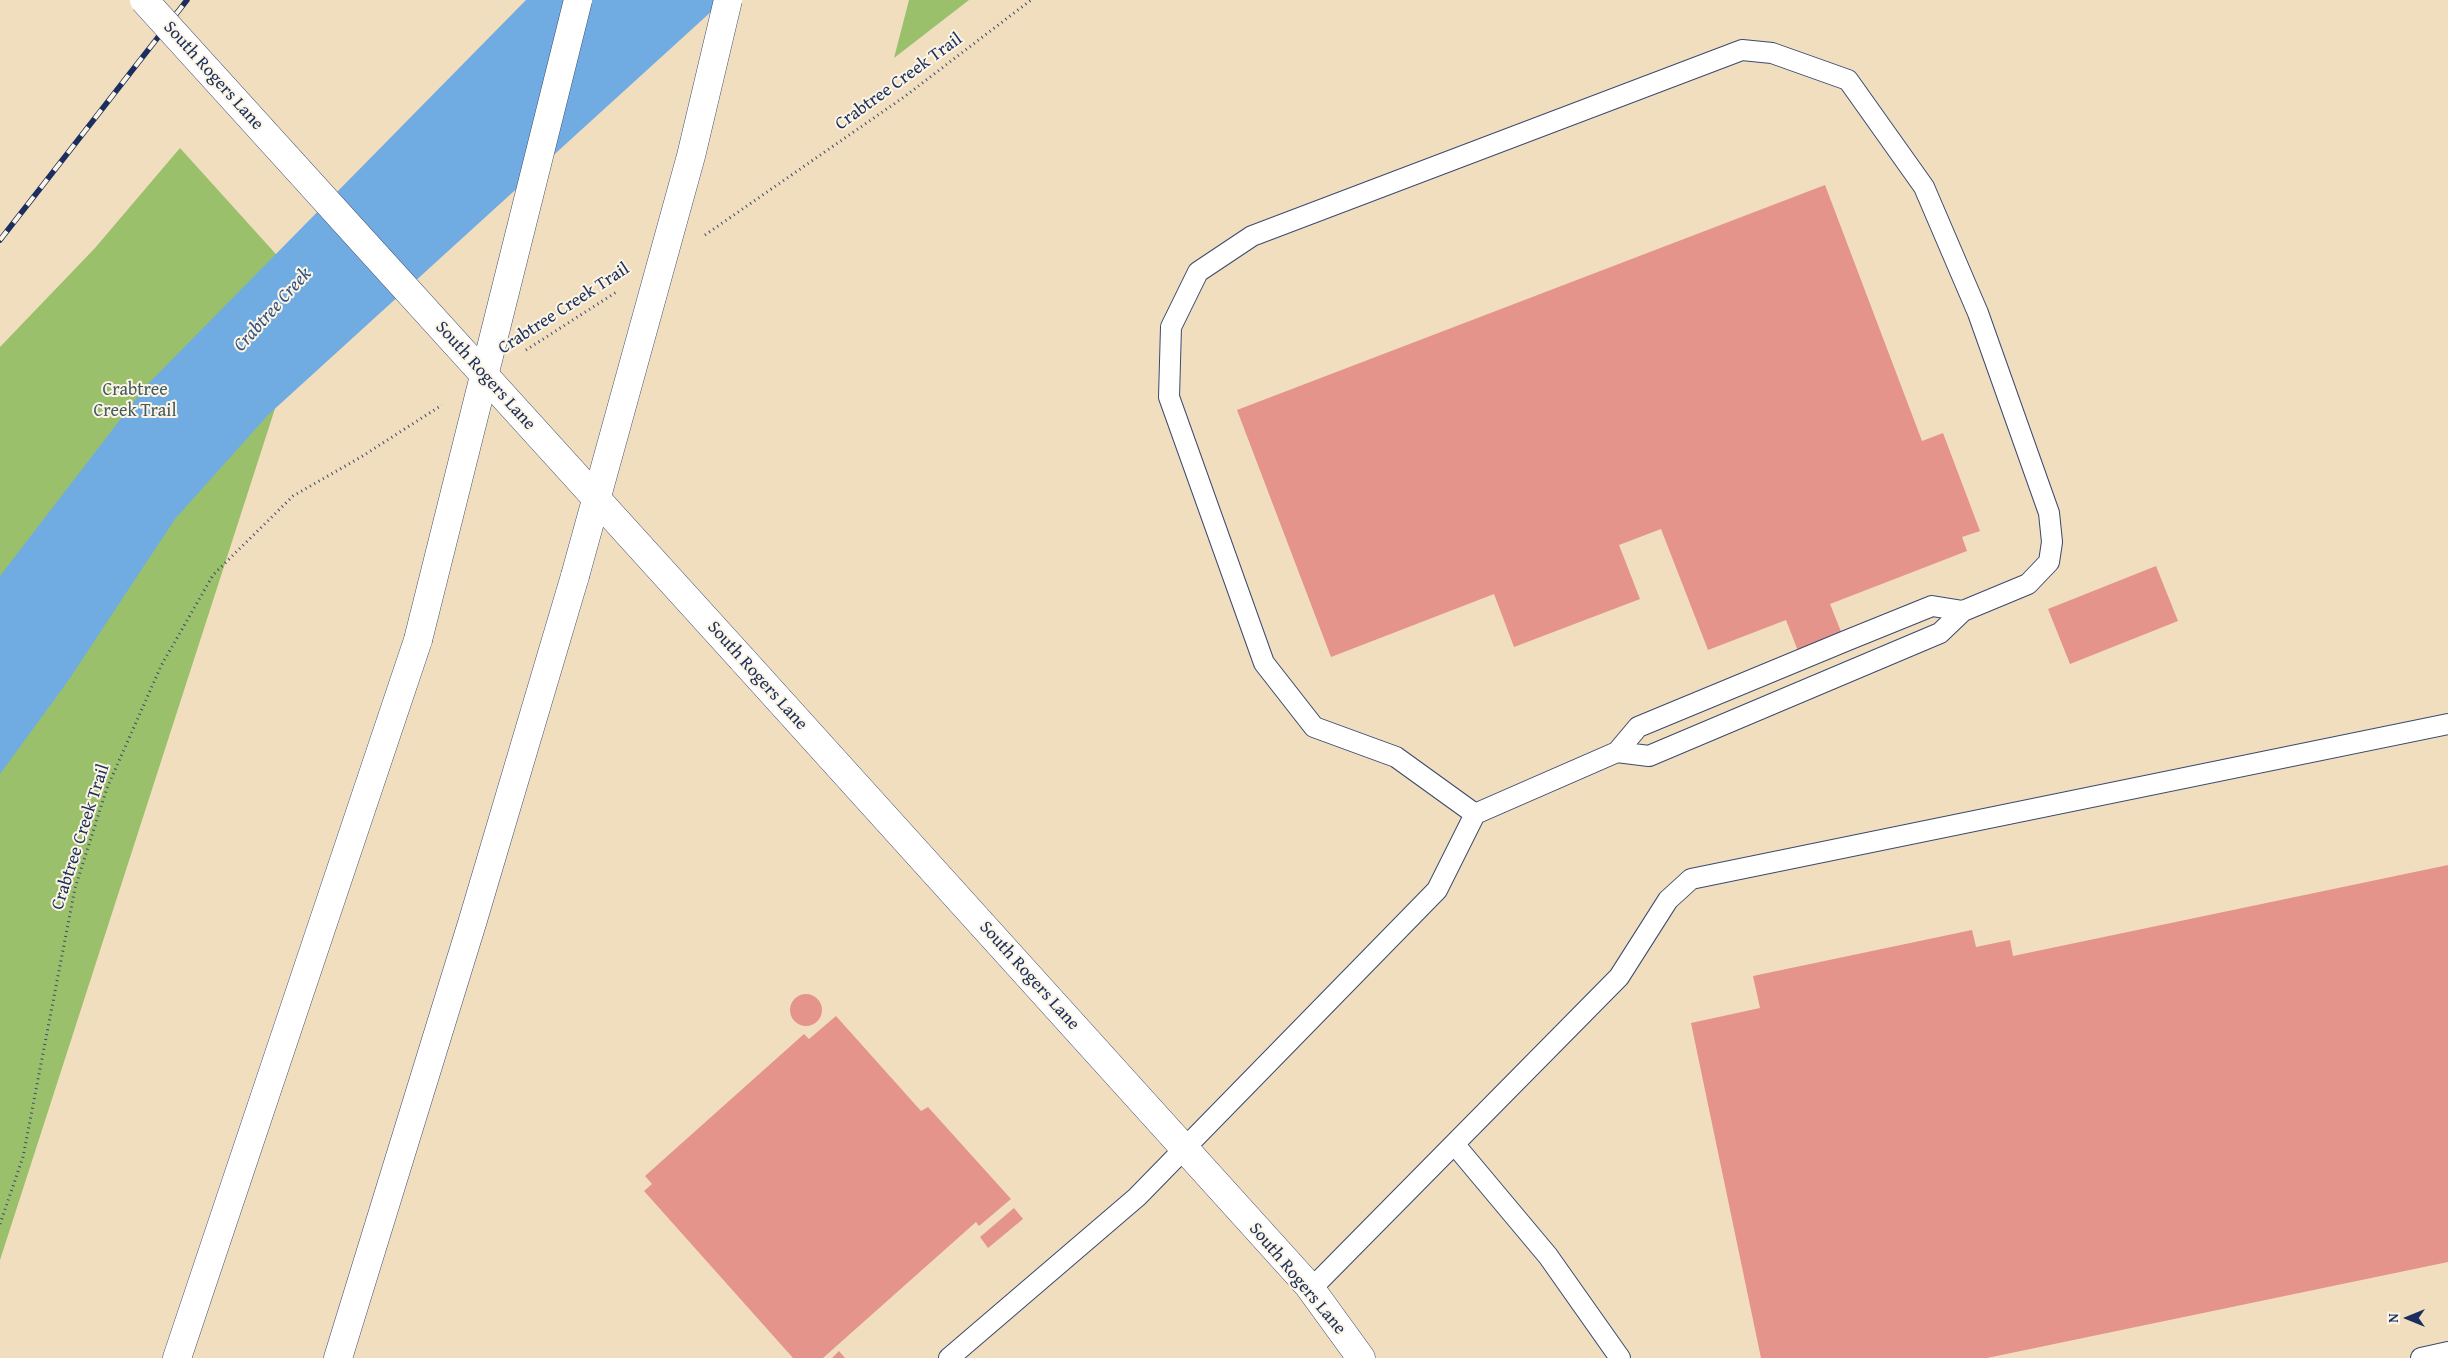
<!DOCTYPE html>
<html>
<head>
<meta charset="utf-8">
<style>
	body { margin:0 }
	#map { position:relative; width:2448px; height:1358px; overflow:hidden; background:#f1debf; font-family:"Gentium Book Plus",serif }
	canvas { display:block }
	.north { position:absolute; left:2383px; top:1293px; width:50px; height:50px; -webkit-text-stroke:4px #fcf5e5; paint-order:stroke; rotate:270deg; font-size:14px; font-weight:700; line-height:20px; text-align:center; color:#1b2f5e }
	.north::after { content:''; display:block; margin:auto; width:18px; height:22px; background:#1b2f5e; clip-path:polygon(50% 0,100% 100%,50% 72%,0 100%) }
</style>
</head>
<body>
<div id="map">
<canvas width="2448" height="1358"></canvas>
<div class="north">N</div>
</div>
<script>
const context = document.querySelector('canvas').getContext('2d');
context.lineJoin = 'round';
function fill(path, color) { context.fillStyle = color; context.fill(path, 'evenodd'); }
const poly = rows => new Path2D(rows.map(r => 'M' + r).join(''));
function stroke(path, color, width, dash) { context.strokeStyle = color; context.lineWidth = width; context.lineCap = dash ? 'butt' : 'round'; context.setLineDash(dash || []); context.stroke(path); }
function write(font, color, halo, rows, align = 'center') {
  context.font = font + ' "Gentium Book Plus",serif'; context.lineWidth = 4; context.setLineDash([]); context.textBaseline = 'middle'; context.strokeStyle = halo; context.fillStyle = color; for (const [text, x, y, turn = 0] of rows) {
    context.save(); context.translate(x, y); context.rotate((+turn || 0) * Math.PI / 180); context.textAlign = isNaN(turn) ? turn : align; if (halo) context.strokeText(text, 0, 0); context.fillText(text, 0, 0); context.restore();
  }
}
fill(poly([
	[909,0,969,0,894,58],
	[180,148,312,294,0,1260,0,347,95,248]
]), '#9bc06b');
fill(poly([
	[526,0,724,0,268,415,175,519,68,681,0,774,0,576,146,386]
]), '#70ace1');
fill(poly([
	[1825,185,1922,441,1943,433,1980,531,1962,537,1967,551,1830,604,1842,634,1798,651,1786,620,1708,650,1661,529,1619,545,1640,599,1514,647,1494,594,1331,657,1237,410],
	[2156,566,2178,621,2070,664,2048,609],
	[2448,865,2448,1262,1987,1358,1761,1358,1691,1023,1760,1008,1753,976,1972,930,1976,947,2010,940,2013,956],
	'790 1010a16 16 0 1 1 32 0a16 16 0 1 1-32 0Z',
	[836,1016,921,1111,928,1107,1011,1199,979,1226,976,1222,823,1358,793,1358,644,1191,652,1184,645,1176,804,1034,809,1039],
	[1014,1208,1023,1219,988,1248,980,1237],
	[839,1351,845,1358,832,1358]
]), '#e4948a');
const lane = poly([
	[1475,814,1396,757,1314,727,1264,663,1169,397,1171,327,1198,272,1252,236,1742,50,1772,53,1848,80,1924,187,1978,313,2049,513,2052,542,2049,562,2028,584,1963,611],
	[1455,1145,1548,1256,1620,1358],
	[1311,1289,1619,977,1668,900,1691,879,2448,724],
	[949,1358,1137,1197,1437,890,1475,814,1617,752,1638,727,1848,640,1932,606,1963,611,1940,633,1649,756,1617,752],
	[2421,1358,2448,1352]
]);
const secondary = poly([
	[742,659,1308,1285,1361,1358]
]);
const highway = poly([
	[177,1358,418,640],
	[338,1358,473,920,575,576]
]);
stroke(lane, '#3b496d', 22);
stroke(secondary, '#3b496d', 29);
stroke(highway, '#3b496d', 29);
stroke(poly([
	[705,235,904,97,1031,0],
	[526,350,618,291],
	[0,1224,23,1157,75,888,107,788,161,666,213,575,293,496,361,457,442,405]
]), '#3b496d', 3, [1, 4]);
stroke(lane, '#fff', 20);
stroke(secondary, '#fff', 28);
stroke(highway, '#fff', 28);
const rail = poly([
	[0,240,187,0]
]);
stroke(rail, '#1b2f5e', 5.5);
stroke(rail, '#fcf5e5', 4, [11]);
const secondaryBridge = poly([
	[144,0,742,659]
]);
const highwayBridge = poly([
	[575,576,691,156,728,0],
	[418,640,578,0]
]);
stroke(secondaryBridge, '#3b496d', 29, []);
stroke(highwayBridge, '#3b496d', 29, []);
stroke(secondaryBridge, '#fff', 28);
stroke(highwayBridge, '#fff', 28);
write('18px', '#1b2f5e', '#fcf5e5', [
	["South Rogers Lane",213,76,48],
	["Crabtree Creek Trail",899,82,-36],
	["Crabtree Creek Trail",564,309,-33],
	["South Rogers Lane",485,376,48],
	["South Rogers Lane",757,676,48],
	["Crabtree Creek Trail",81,837,-72],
	["South Rogers Lane",1029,976,48],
	["South Rogers Lane",1297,1279,50]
]);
write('18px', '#415a62', '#fcf5e5', [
	["Crabtree",135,390],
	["Creek Trail",135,411]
]);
write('italic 19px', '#355485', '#fcf5e5', [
	["Crabtree Creek",273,310,-48]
]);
</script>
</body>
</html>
